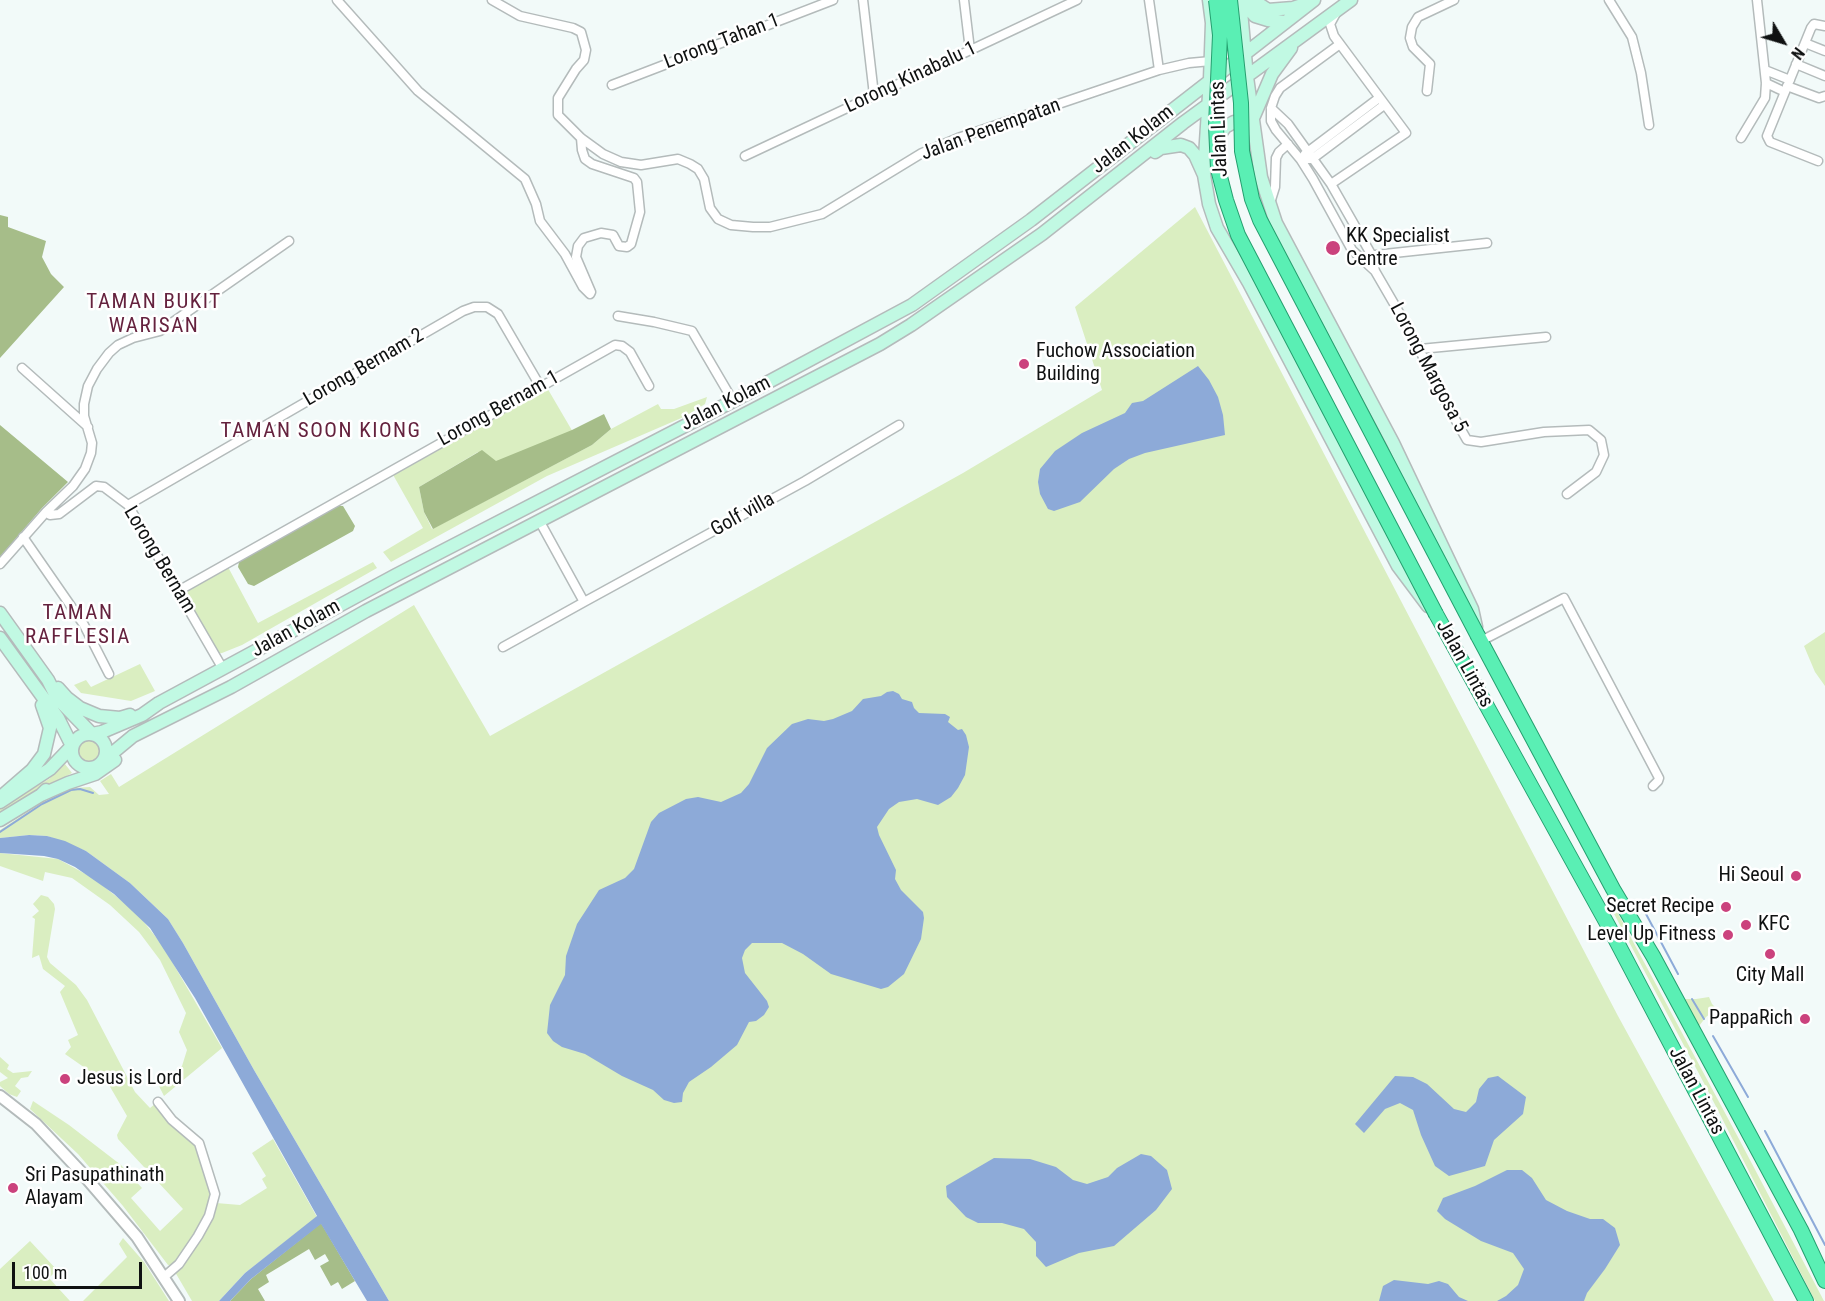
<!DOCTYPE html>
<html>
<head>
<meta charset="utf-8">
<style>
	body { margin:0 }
	#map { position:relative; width:1825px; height:1301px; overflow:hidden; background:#f2faf9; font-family:"Roboto Condensed",sans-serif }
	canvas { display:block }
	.north { position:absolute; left:1753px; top:12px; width:60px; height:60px; -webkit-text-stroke:4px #fff; paint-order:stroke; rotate:128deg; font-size:16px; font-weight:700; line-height:24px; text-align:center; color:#0f1111 }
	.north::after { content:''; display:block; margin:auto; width:21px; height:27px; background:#0f1111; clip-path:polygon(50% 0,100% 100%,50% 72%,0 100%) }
	.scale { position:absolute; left:12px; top:1262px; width:130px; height:27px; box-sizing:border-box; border:3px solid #0f1111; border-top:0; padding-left:8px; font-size:18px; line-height:21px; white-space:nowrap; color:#0f1111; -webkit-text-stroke:4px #fff; paint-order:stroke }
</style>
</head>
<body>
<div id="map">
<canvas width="1825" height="1301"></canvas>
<div class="north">N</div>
<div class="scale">100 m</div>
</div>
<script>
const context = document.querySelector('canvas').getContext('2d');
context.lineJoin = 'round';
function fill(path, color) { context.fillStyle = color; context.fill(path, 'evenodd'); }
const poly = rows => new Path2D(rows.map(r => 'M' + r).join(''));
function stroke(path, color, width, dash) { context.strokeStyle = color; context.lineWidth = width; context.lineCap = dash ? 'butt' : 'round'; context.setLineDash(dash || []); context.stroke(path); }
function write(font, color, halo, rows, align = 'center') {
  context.font = font + ' "Roboto Condensed",sans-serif'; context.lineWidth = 5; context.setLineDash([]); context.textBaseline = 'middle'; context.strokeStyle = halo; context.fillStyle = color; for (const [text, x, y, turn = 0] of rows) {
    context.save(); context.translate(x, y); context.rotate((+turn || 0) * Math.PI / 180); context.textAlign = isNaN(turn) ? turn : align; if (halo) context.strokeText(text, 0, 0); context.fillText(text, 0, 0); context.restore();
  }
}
fill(poly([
	[1195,207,1618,1016,1774,1301,389,1301,254,1070,183,943,168,919,130,883,86,851,47,836,29,835,0,838,0,830,41,803,72,788,90,787,99,795,109,794,100,781,111,774,119,787,414,605,490,736,963,473,1102,390,1075,307],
	[546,386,577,439,497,485,478,452,419,487,424,512,432,529,592,445,611,429,658,404,661,409,674,409,707,397,705,404,686,416,547,476,391,562,383,552,423,528,392,473],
	[373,562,377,568,242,645,222,653,213,654,184,597,188,590,228,567,258,623],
	[1825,632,1825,686,1815,672,1804,646],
	[140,664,155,691,131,701,81,693,74,685,86,680,91,687],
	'77 750a13 13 0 1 1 26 0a13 13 0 1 1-26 0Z',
	[65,764,72,773,0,814,0,808,49,779],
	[0,853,58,859,93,878,136,912,163,946,222,1048,164,1096,159,1086,182,1066,187,1050,179,1032,186,1013,160,960,139,932,110,905,72,878,45,872,43,881,0,866],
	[41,895,48,897,54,904,55,909,47,957,50,963,76,985,87,1000,135,1092,150,1108,155,1104,169,1123,195,1145,204,1169,211,1196,207,1215,196,1235,173,1266,168,1265,123,1206,78,1154,30,1109,33,1101,69,1125,121,1165,142,1188,131,1198,160,1231,183,1209,118,1139,117,1135,127,1116,102,1073,98,1077,65,1054,71,1047,68,1040,78,1035,60,992,65,986,43,969,39,955,32,958,35,919,32,917,39,911,33,904],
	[1608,895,1739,1139,1824,1301,1815,1301,1706,1087,1612,910,1606,896],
	[1709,997,1712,1004,1717,1009,1706,1017,1699,1026,1684,999,1696,999],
	[0,1057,9,1065,7,1069,13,1073,32,1071,28,1077,21,1078,15,1086,21,1091,17,1097,9,1094,0,1086,0,1082,8,1078,0,1072],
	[273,1139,317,1217,245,1273,219,1301,192,1301,175,1272,216,1203,240,1205,267,1188,262,1179,266,1176,252,1153],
	[123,1238,144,1262,169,1301,83,1301,127,1257,119,1244],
	[30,1241,57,1270,49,1278,70,1301,0,1301,0,1269]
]), '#daeec1');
fill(poly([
	[0,215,8,217,8,227,46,241,42,257,51,274,64,287,0,358],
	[604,414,611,429,592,445,433,529,424,512,419,487,482,450,496,461,572,430],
	[0,425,68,482,42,508,0,557],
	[338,506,343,506,355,526,353,531,254,586,248,584,238,567,239,562],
	[321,1223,355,1281,342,1289,338,1282,331,1286,320,1266,329,1261,325,1254,315,1260,309,1249,266,1275,269,1282,258,1289,265,1301,230,1301,251,1279]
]), '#a6bd89');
fill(poly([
	[1198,366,1209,380,1218,397,1223,415,1225,435,1145,453,1129,459,1114,469,1080,502,1054,511,1048,509,1040,494,1038,482,1040,469,1055,451,1082,433,1125,413,1132,403,1143,401],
	[893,691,899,694,902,699,912,702,914,708,919,713,945,714,950,717,948,722,958,730,962,729,966,735,969,747,965,775,958,788,951,797,938,805,917,799,899,802,889,809,877,827,879,835,896,870,895,879,901,890,923,912,924,918,921,939,904,974,888,987,881,989,831,974,803,954,782,943,752,943,745,950,742,958,745,973,767,1001,769,1007,764,1015,756,1021,749,1022,737,1045,711,1067,689,1082,683,1093,682,1102,674,1103,664,1100,653,1090,622,1076,585,1054,562,1047,553,1041,547,1033,550,1005,565,975,566,956,577,924,599,890,625,878,634,869,651,822,659,813,686,799,698,797,721,802,741,793,749,784,767,748,792,724,808,719,824,721,833,719,852,711,863,699,881,696,887,692],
	[29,835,47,836,65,841,86,851,130,883,168,919,183,943,254,1070,389,1301,367,1301,321,1224,251,1279,230,1301,219,1301,245,1273,317,1216,195,998,150,928,114,894,75,867,58,859,44,856,0,853,0,838],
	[1395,1076,1413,1077,1427,1084,1454,1109,1466,1112,1476,1102,1479,1089,1488,1078,1498,1076,1526,1097,1523,1114,1494,1140,1485,1166,1449,1176,1435,1166,1421,1135,1413,1110,1400,1103,1385,1109,1364,1133,1355,1124],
	[1141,1154,1151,1156,1167,1170,1172,1189,1156,1210,1114,1246,1079,1253,1046,1267,1036,1256,1036,1242,1024,1229,1002,1223,978,1223,966,1217,947,1197,946,1186,994,1158,1030,1159,1056,1167,1073,1180,1087,1184,1108,1177,1117,1168],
	[1507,1170,1522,1170,1532,1178,1546,1200,1567,1211,1590,1219,1603,1219,1615,1228,1620,1245,1605,1269,1587,1293,1584,1301,1497,1301,1506,1296,1518,1285,1524,1269,1513,1253,1481,1241,1445,1219,1437,1211,1443,1198,1475,1186],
	[1394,1280,1428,1284,1439,1281,1448,1284,1459,1297,1468,1301,1379,1301,1383,1286]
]), '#8daad8');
stroke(poly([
	[0,832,42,804,71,790,80,789,93,793],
	[1646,914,1678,974],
	[1692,999,1704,1019],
	[1713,1036,1748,1097],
	[1765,1131,1825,1245]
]), '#8daad8', 2);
const minor = poly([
	[337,0,418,91,525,179,536,204,540,221,565,254,583,287,590,294,591,292,576,257,578,246,584,238,601,233,613,235,619,246,627,247,631,244,640,212,637,182,634,178,592,164,585,159,582,150,581,138],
	[492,0,520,16,573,28,581,32,586,50,584,60,576,69,558,98,558,115,581,138,603,154,621,162,641,165,678,159,690,164,698,169,704,179,710,208,718,219,731,225,753,227,770,227,822,214,922,153,958,138,1159,70,1189,63,1211,61],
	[863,0,874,95],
	[964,0,970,50],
	[1149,0,1159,70],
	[1609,0,1632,37,1641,73,1649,125],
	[1805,43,1825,51],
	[1340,44,1280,88,1275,96,1271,108,1271,121,1276,130,1301,160,1313,179,1352,250,1375,271],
	[1796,64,1825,76],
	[1765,70,1790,80],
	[1766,83,1785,92],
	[612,85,833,0],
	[1787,86,1819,98,1825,96],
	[1427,91,1430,64,1413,47,1410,38,1412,27,1418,17,1454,0],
	[1271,108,1288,124,1331,184,1371,254,1375,271,1411,333,1447,405,1467,440,1481,442,1544,432,1589,430,1601,440,1604,455,1596,472,1567,494],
	[1741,138,1765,98,1766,83,1757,0],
	[1305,154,1379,98],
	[745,156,1077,0],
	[1307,159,1312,159,1384,105],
	[1818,161,1770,142,1767,136,1811,28,1814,24,1825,26],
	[1331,184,1406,133,1334,36,1330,24,1336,13],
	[1270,203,1275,187,1276,158,1279,152,1288,144],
	[1366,256,1487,243],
	[618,316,654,322,692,331,733,401],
	[1420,349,1546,337],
	[22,368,88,427],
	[128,505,463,311,474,307,487,307,498,314,540,386],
	[46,512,50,515,59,514,96,486,104,487,128,505,223,669],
	[540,522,584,602,805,481,899,425],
	[23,537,84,625,109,674],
	[0,564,46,512,73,486,85,469,91,453,92,443,84,416,84,404,88,386,97,369,109,353,118,345,133,338,160,331,289,241],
	[178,591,615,345,622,346,630,352,649,386],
	[1481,641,1564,598,1659,778,1658,781,1653,786],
	[503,647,584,602],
	[158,1102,172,1120,199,1143,215,1194,209,1216,198,1236,179,1264,164,1277]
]);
const tertiary = poly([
	[0,1096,36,1124,81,1172,137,1237,179,1301]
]);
const secondary = poly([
	[1240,0,1247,77,1261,177,1276,223,1393,443,1472,609,1476,627],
	[1241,0,1255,16,1268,20,1284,22],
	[1253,0,1268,10,1293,8,1302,5],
	[1254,116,1272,74,1291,48],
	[1214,143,1225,127,1234,122,1241,124,1247,129],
	[1155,152,1161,148,1181,145,1189,148,1195,155,1204,175,1209,204,1217,228,1249,283,1398,566,1428,606],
	[1204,173,1210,79,1212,23,1209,0],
	[0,613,48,680,57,698,92,734,102,732,142,715,159,703,396,575,733,401,912,305,1031,220,1314,0],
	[0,638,58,718,72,746,50,769,0,802],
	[58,688,67,698,80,708,99,716,120,718,130,715],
	'72 751a17 17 0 1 1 34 0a17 17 0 1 1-34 0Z',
	[104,760,133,736,231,687,366,611,880,344,911,325,1042,234,1183,123,1351,0],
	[41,795,68,783,95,774,115,760],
	[2,796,32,770,44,754,50,728,42,705],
	[0,820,41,795,46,790]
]);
const trunk = poly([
	[1436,614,1610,929,1806,1301],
	[1478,636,1613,889,1653,956,1801,1230,1825,1281]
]);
stroke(minor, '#b4bbbb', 11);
stroke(tertiary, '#b4bbbb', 14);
stroke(secondary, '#b4bbbb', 15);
stroke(trunk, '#259f6f', 16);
stroke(minor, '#fff', 8);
stroke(tertiary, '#fff', 10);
stroke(secondary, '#c1f9e3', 12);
stroke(trunk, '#5aefb4', 14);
const trunkBridge = poly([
	[1216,0,1220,35,1216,126,1218,169,1226,200,1238,235,1436,614],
	[1230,0,1241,103,1242,151,1252,199,1260,220,1478,636]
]);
stroke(trunkBridge, '#259f6f', 16, []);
stroke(trunkBridge, '#5aefb4', 14);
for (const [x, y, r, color] of [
	[1333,248,8,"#cb427d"],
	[1024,364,6,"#cb427d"],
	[1796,876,6,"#cb427d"],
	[1726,907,6,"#cb427d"],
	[1746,925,6,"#cb427d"],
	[1728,935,6,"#cb427d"],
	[1770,954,6,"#cb427d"],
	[1805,1019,6,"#cb427d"],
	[65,1079,6,"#cb427d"],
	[13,1188,6,"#cb427d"]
]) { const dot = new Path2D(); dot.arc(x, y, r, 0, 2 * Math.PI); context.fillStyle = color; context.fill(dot); stroke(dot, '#fff', 2); }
write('20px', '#0f1111', '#fff', [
	["Lorong Tahan 1",722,42,-21],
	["Lorong Kinabalu 1",911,78,-25],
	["Jalan Lintas",1220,129,-92],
	["Jalan Penempatan",991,130,-20],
	["Jalan Kolam",1133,140,-38],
	["Lorong Bernam 2",364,368,-30],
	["Lorong Margosa 5",1428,368,62],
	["Jalan Kolam",726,404,-27],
	["Lorong Bernam 1",499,409,-29],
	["Golf villa",743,515,-29],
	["Lorong Bernam",159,560,59],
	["Jalan Kolam",296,629,-29],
	["Jalan Lintas",1464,664,61],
	["Jalan Lintas",1696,1091,62]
]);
write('20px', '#0f1111', '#fff', [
	["KK Specialist",1346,237],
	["Centre",1346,260],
	["Fuchow Association",1036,352],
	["Building",1036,375],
	["Hi Seoul",1784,876,"right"],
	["Secret Recipe",1714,907,"right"],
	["KFC",1758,925],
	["Level Up Fitness",1716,935,"right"],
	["City Mall",1770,976,"center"],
	["PappaRich",1793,1019,"right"],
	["Jesus is Lord",77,1079],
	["Sri Pasupathinath",25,1176],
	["Alayam",25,1199]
], 'left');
context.letterSpacing = '1.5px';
write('21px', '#65223e', '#fff', [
	["TAMAN BUKIT",154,303],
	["WARISAN",154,327],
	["TAMAN SOON KIONG",321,432],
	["TAMAN",78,614],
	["RAFFLESIA",78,638]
]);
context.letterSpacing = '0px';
</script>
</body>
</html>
